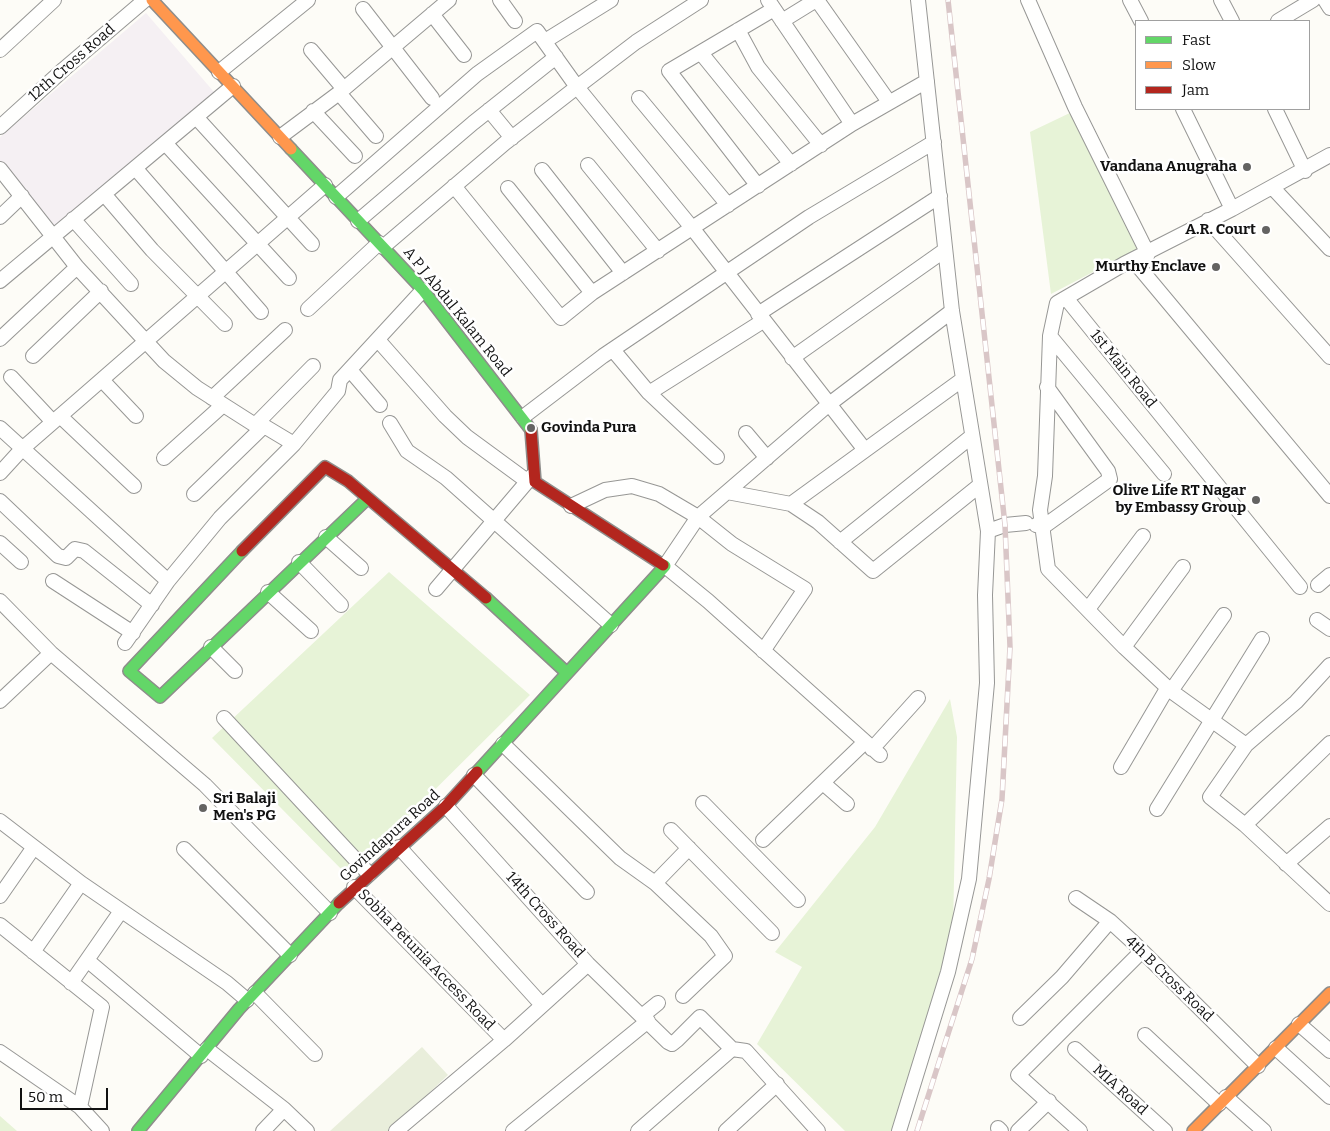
<!DOCTYPE html>
<html>
<head>
<meta charset="utf-8">
<style>
	body { margin:0 }
	#map { position:relative; width:1330px; height:1131px; overflow:hidden; background:#fdfcf7; font-family:Bitter,serif }
	canvas { display:block }
	.legend { position:absolute; left:1135px; top:20px; width:175px; height:90px; box-sizing:border-box; background:#fff; border:1px solid #a0a0a0; margin:0; padding:6px 9px; list-style:none; font-size:15px; color:#111 }
	.legend li { display:flex; align-items:center; gap:10px; height:25px }
	.legend b { width:25px; border:1px solid #a0a0a0 }
	.scale { position:absolute; left:20px; top:1088px; width:88px; height:22px; box-sizing:border-box; border:2px solid #111; border-top:0; padding-left:6px; font-size:15px; line-height:18px; white-space:nowrap; color:#111; -webkit-text-stroke:4px #fff; paint-order:stroke }
</style>
</head>
<body>
<div id="map">
<canvas width="1330" height="1131"></canvas>
<ul class="legend">
<li><b style="height:6px;background:#63d668"></b>Fast</li>
<li><b style="height:6px;background:#ff974d"></b>Slow</li>
<li><b style="height:6px;background:#b3261e"></b>Jam</li>
</ul>
<div class="scale">50 m</div>
</div>
<script>
const context = document.querySelector('canvas').getContext('2d');
context.lineJoin = 'round';
function fill(path, color) { context.fillStyle = color; context.fill(path, 'evenodd'); }
const poly = rows => new Path2D(rows.map(r => 'M' + r).join(''));
function stroke(path, color, width, dash) { context.strokeStyle = color; context.lineWidth = width; context.lineCap = dash ? 'butt' : 'round'; context.setLineDash(dash || []); context.stroke(path); }
function write(font, color, halo, rows, align = 'center') {
  context.font = font + ' Bitter,serif'; context.lineWidth = 5; context.setLineDash([]); context.textBaseline = 'middle'; context.strokeStyle = halo; context.fillStyle = color; for (const [text, x, y, turn = 0] of rows) {
    context.save(); context.translate(x, y); context.rotate((+turn || 0) * Math.PI / 180); context.textAlign = isNaN(turn) ? turn : align; if (halo) context.strokeText(text, 0, 0); context.fillText(text, 0, 0); context.restore();
  }
}
fill(poly([
	[146,13,214,92,56,227,0,161,0,137]
]), '#f5f0f3');
fill(poly([
	[1074,111,1137,249,1051,294,1030,132],
	[389,572,530,695,348,876,212,738],
	[950,699,957,737,953,928,907,1104,892,1131,845,1131,757,1044,802,967,775,952,875,827],
	[0,1116,17,1131,0,1131]
]), '#e7f3d7');
fill(poly([
	[422,1047,448,1075,389,1131,330,1131]
]), '#e9eedb');
const street = poly([
	[500,0,515,21],
	[701,0,636,42,577,87,693,229,865,450],
	[768,0,852,124,927,81],
	[817,0,889,102],
	[918,0,952,311,988,531,1005,525,1026,523],
	[1028,0,1075,107,1148,254],
	[1130,0,1141,21],
	[1221,0,1232,21],
	[1325,0,1330,8],
	[363,9,432,98],
	[432,14,464,55],
	[782,21,816,0],
	[1278,21,1313,0],
	[738,30,758,67,821,145],
	[545,41,611,0],
	[0,50,54,0],
	[311,50,344,89],
	[701,53,791,164],
	[219,72,308,0],
	[339,93,376,136],
	[639,98,728,205],
	[1183,109,1232,209],
	[1275,109,1305,171],
	[489,110,512,138],
	[313,111,355,156],
	[196,117,312,244],
	[0,127,64,69,145,0],
	[280,137,339,93,449,0],
	[165,143,289,278],
	[588,165,658,251],
	[0,169,77,267,164,361,197,388,255,425,264,426,294,444],
	[136,169,261,312],
	[542,170,623,273],
	[454,186,561,318,592,293],
	[758,186,669,71,774,9],
	[1272,187,1330,249],
	[508,188,592,293,852,124],
	[104,194,152,250,225,324],
	[336,197,477,74,537,31,577,87,505,143,383,247],
	[0,217,22,196],
	[73,219,131,284],
	[1208,220,1330,357],
	[358,221,473,123,556,57],
	[1133,260,1330,496],
	[0,281,233,86],
	[1066,298,1300,587],
	[308,309,379,243],
	[758,314,940,196],
	[1050,336,1164,474],
	[0,339,77,267],
	[378,340,445,416,467,437,527,481],
	[613,350,649,393,717,457],
	[33,356,101,291],
	[792,358,945,250],
	[350,370,380,405],
	[11,377,53,422],
	[102,380,136,416],
	[649,393,763,321],
	[212,398,285,330],
	[60,416,134,486],
	[523,417,603,356,809,217,934,142],
	[390,423,407,451,446,478,611,625],
	[255,425,313,366],
	[0,428,168,581,125,643],
	[746,433,767,458],
	[164,458,223,405],
	[0,473,22,449,83,396,325,185],
	[727,492,791,504,963,379],
	[194,494,264,426],
	[0,501,58,556,66,558,75,549,84,551,152,605],
	[791,504,818,522,873,571,980,485],
	[571,506,605,490,632,486,659,494,698,517,732,544,805,589,763,651],
	[1036,525,1043,527,1110,479,1108,471,1047,387],
	[326,537,361,568],
	[840,542,972,436],
	[0,543,21,562],
	[299,562,341,605],
	[53,581,133,633],
	[168,581,220,518,294,444,338,391,340,380,423,290],
	[1318,585,1330,575],
	[436,589,532,476],
	[268,592,311,631],
	[0,601,51,653,205,785,330,913],
	[1088,609,1143,536],
	[1317,620,1330,629],
	[211,647,235,671],
	[1124,647,1183,567],
	[1330,665,1296,702,1246,745,1210,797,1245,825,1330,904],
	[1171,691,1224,615],
	[0,701,51,653],
	[224,718,369,874],
	[503,744,620,858,655,883,711,936,725,956,683,996],
	[1246,745,1171,691,1124,647,1048,569,1040,510,1045,476,1050,336,1057,303,1124,264,1232,209,1330,155],
	[872,749,918,698],
	[880,755,708,601,665,566,698,517,828,405,952,311],
	[1121,767,1168,687],
	[474,775,587,892],
	[823,783,847,804],
	[703,803,798,900],
	[446,806,588,964,668,1042,672,1044,677,1040,700,1017,732,1049,638,1131],
	[1157,809,1262,639],
	[0,821,81,883,227,983,247,1000],
	[1245,825,1330,743],
	[671,830,772,933],
	[763,840,865,742],
	[399,847,542,1005],
	[184,849,290,955],
	[1286,864,1330,826],
	[655,883,689,848],
	[354,887,504,1040,396,1131],
	[0,896,34,847],
	[1076,898,1110,921,1134,943,1258,1066],
	[121,911,87,960,201,1056],
	[0,925,102,1007,80,1107],
	[33,952,81,883],
	[71,983,87,960],
	[255,993,315,1054],
	[642,1016,658,1003],
	[1020,1018,1062,977,1110,921],
	[1299,1024,1330,1051],
	[1145,1035,1219,1104],
	[504,1040,588,964],
	[1276,1048,1330,1097],
	[207,1049,284,1109,263,1131],
	[732,1049,746,1051,818,1131],
	[1075,1049,1165,1131],
	[0,1052,80,1107,102,1131],
	[1226,1097,1264,1131],
	[284,1109,307,1131],
	[998,1128,1001,1131],
	[513,1131,648,1021],
	[726,1131,777,1084],
	[899,1131,948,972,969,879,987,683,985,595,988,531],
	[1018,1131,1049,1101],
	[1080,1131,1018,1075,1142,951]
]);
const fast = poly([
	[291,149,423,290,531,430],
	[242,551,129,671,160,697,367,499],
	[486,598,567,673],
	[477,772,665,566,663,565],
	[138,1131,239,1009,339,903]
]);
const slow = poly([
	[152,0,291,149],
	[1193,1131,1330,993]
]);
const jam = poly([
	[531,430,535,482,663,565],
	[242,551,325,467,348,481,486,598],
	[339,903,446,806,477,772]
]);
stroke(street, '#979795', 16);
stroke(fast, '#8e8d8b', 14);
stroke(slow, '#8e8d8b', 14);
stroke(jam, '#8e8d8b', 14);
stroke(street, '#fffffe', 14);
stroke(fast, '#63d668', 11);
stroke(slow, '#ff974d', 11);
stroke(jam, '#b3261e', 11);
const rail = poly([
	[917,1131,972,959,989,879,1002,799,1010,647,1005,525,948,0]
]);
stroke(rail, '#d9c6c7', 5.5);
stroke(rail, '#fff', 4, [11]);
for (const [x, y, r, color] of [
	[1247,167,5,"#646362"],
	[1266,230,5,"#646362"],
	[1216,267,5,"#646362"],
	[531,428,5,"#646362"],
	[1256,500,5,"#646362"],
	[203,808,5,"#646362"]
]) { const dot = new Path2D(); dot.arc(x, y, r, 0, 2 * Math.PI); context.fillStyle = color; context.fill(dot); stroke(dot, '#fff', 2); }
write('15px', '#111', '#fff', [
	["12th Cross Road",72,63,-41],
	["A P J Abdul Kalam Road",457,312,51],
	["1st Main Road",1123,369,51],
	["Govindapura Road",390,836,-42],
	["14th Cross Road",545,915,48],
	["Sobha Petunia Access Road",426,960,46],
	["4th B Cross Road",1169,979,44],
	["MIA Road",1120,1090,42]
]);
write('bold 15px', '#111', '#fff', [
	["Vandana Anugraha",1237,167],
	["A.R. Court",1256,230],
	["Murthy Enclave",1206,267],
	["Govinda Pura",541,428,"left"],
	["Olive Life RT Nagar",1246,491],
	["by Embassy Group",1246,508],
	["Sri Balaji",213,799,"left"],
	["Men's PG",213,816,"left"]
], 'right');
</script>
</body>
</html>
